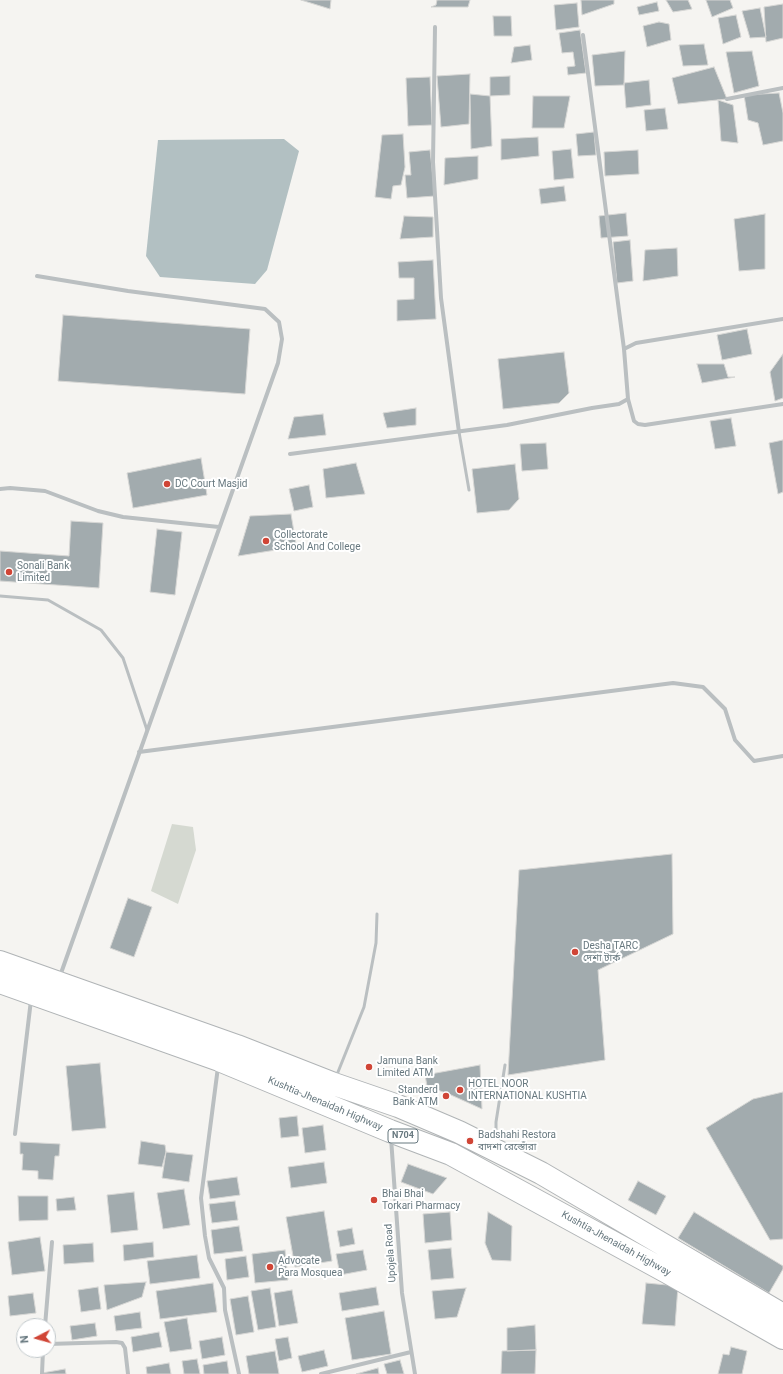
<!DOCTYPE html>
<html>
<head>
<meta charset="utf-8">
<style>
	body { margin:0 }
	#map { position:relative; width:783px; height:1374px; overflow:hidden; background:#f5f4f1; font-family:Roboto,sans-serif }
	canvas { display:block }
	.north { position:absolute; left:16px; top:1318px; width:40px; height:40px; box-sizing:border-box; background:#fff; border:1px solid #c2c9cc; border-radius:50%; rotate:264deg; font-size:11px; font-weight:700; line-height:16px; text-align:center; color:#67787f }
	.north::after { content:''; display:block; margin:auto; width:14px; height:18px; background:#d04536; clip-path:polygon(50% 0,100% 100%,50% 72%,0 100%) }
</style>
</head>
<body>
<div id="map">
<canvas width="783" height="1374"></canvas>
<div class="north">N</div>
</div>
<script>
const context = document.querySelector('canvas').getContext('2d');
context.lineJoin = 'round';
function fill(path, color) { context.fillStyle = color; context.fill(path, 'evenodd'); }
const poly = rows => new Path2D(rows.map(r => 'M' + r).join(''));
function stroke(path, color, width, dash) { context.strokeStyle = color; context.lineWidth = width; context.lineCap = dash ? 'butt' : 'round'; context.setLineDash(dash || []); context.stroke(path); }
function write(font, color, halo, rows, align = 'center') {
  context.font = font + ' Roboto,"Noto Sans Bengali",sans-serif'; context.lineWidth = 4; context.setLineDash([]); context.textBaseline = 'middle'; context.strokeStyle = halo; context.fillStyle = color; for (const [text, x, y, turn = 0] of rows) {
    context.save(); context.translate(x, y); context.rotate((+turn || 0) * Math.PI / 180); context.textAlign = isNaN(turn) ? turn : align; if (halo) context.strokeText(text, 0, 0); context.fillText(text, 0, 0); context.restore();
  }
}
fill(poly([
	[172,824,193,827,196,850,178,904,151,891]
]), '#d5d9d1');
fill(poly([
	[284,139,299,151,267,270,255,284,160,277,146,256,158,140]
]), '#b2c0c2');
const building = poly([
	[301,0,331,0,330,9,301,0],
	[437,0,470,0,468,7,431,7,436,5,437,0],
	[581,0,614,0,614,4,582,15,581,0],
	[666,0,688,0,692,9,673,12,666,0],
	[706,0,730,0,733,8,712,17,706,0],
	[657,2,659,11,639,15,637,7,657,2],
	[577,3,579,27,556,30,554,5,577,3],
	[783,4,783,38,766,42,764,7,783,4],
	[760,8,766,37,750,38,742,11,760,8],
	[736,15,741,37,723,44,718,18,736,15],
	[493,16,511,16,512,36,494,36,493,16],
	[659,22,669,24,671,40,647,47,643,26,659,22],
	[580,30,586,73,568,75,567,67,575,66,573,52,562,53,559,33,580,30],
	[704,44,708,65,683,66,679,45,704,44],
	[530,45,532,60,511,63,514,47,530,45],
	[625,51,624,85,595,86,592,55,625,51],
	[752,51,759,86,734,93,726,52,752,51],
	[714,67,727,99,678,104,672,78,714,67],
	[470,74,469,124,441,127,437,76,470,74],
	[510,76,510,95,490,96,490,77,510,76],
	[430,77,432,125,408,126,406,78,430,77],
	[649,80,651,105,626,108,624,83,649,80],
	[779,93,783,113,783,141,763,145,758,123,748,120,744,95,779,93],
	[470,94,490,96,492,146,471,149,470,94],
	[533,96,570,96,564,128,532,128,533,96],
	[718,100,733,105,738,143,721,141,718,100],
	[665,108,668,129,646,131,644,110,665,108],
	[594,132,596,155,578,156,576,134,594,132],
	[403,134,405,167,401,185,393,186,391,199,375,197,382,135,403,134],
	[538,137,539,156,501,160,501,139,538,137],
	[571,149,574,178,554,180,552,151,571,149],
	[430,150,435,196,407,198,405,175,411,175,409,152,430,150],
	[638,150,639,174,605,176,604,152,638,150],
	[478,156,478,179,444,185,445,158,478,156],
	[564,186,566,201,541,204,539,189,564,186],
	[626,213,628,236,601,238,599,216,626,213],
	[765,214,765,269,739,271,734,219,765,214],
	[404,216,433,217,433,237,400,239,404,216],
	[630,240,633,281,617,283,613,242,630,240],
	[677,248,678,276,643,281,645,250,677,248],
	[433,260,436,319,397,321,397,300,414,299,414,278,399,278,398,262,433,260],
	[63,315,250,329,245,394,58,381,63,315],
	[747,329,752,354,722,360,717,335,747,329],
	[564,352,569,393,559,403,503,409,498,359,564,352],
	[783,354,783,398,775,401,770,372,783,354],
	[697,364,724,364,728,377,735,377,702,383,697,364],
	[416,408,416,425,387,428,383,413,416,408],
	[323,414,326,435,288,439,294,417,323,414],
	[731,418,736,446,715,449,710,421,731,418],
	[783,440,783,492,778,494,769,443,783,440],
	[546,443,548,469,522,471,520,444,546,443],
	[201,458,207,495,133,508,127,473,201,458],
	[356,463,365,494,326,498,323,469,356,463],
	[515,464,519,499,509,510,477,513,472,469,515,464],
	[309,485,313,507,294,511,289,489,309,485],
	[291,514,296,544,295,547,238,556,250,516,291,514],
	[71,521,103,523,99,588,0,581,0,551,69,556,71,521],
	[157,529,182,532,175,595,150,592,157,529],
	[672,854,673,934,598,970,605,1060,508,1075,519,870,672,854],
	[128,898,152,907,134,957,110,948,128,898],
	[100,1063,106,1128,72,1131,66,1066,100,1063],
	[480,1065,482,1109,451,1095,427,1086,425,1075,480,1065],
	[783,1092,783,1239,770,1240,706,1128,753,1099,783,1092],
	[297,1116,299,1136,281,1138,279,1118,297,1116],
	[323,1125,326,1150,305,1153,302,1128,323,1125],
	[141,1141,165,1145,166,1152,162,1167,138,1164,141,1141],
	[20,1142,60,1144,59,1156,55,1156,53,1180,38,1179,38,1171,22,1170,23,1154,20,1154,20,1142],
	[166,1152,193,1155,189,1182,162,1178,166,1152],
	[324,1162,327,1183,291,1188,288,1167,324,1162],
	[408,1164,447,1178,433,1194,401,1182,408,1164],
	[237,1177,240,1195,210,1199,207,1181,237,1177],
	[638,1181,666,1196,656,1215,628,1200,638,1181],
	[184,1189,190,1225,163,1229,157,1193,184,1189],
	[134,1192,138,1230,111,1233,107,1195,134,1192],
	[18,1196,48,1196,48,1220,19,1221,18,1196],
	[74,1197,76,1210,57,1211,56,1199,74,1197],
	[235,1201,238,1220,212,1223,209,1204,235,1201],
	[324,1211,332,1261,295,1267,286,1217,324,1211],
	[450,1212,452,1240,425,1243,423,1214,450,1212],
	[488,1212,512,1226,511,1261,492,1260,485,1243,488,1212],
	[694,1212,783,1266,783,1269,769,1293,678,1238,694,1212],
	[239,1226,243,1251,214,1254,211,1230,239,1226],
	[352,1228,355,1244,340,1247,337,1231,352,1228],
	[40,1237,45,1271,12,1275,8,1242,40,1237],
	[153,1242,154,1257,124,1261,123,1245,153,1242],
	[93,1243,94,1262,64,1264,63,1245,93,1243],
	[451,1248,454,1278,431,1280,428,1250,451,1248],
	[285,1250,288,1280,255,1283,252,1254,285,1250],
	[363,1250,367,1270,340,1275,336,1254,363,1250],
	[197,1255,200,1278,150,1284,147,1261,197,1255],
	[246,1256,249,1277,227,1280,225,1259,246,1256],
	[146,1282,142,1297,107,1310,104,1285,146,1282],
	[213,1283,217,1312,160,1319,156,1291,213,1283],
	[646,1283,678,1286,675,1326,642,1324,646,1283],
	[98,1287,101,1309,81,1312,78,1290,98,1287],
	[376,1287,379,1305,342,1311,339,1293,376,1287],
	[270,1288,276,1327,258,1330,251,1291,270,1288],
	[466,1288,457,1317,435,1319,432,1291,466,1288],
	[292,1290,298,1323,279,1326,274,1293,292,1290],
	[33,1293,36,1313,10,1316,8,1296,33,1293],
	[248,1296,254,1332,236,1335,230,1299,248,1296],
	[384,1311,391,1354,352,1360,345,1318,384,1311],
	[140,1312,142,1328,116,1331,114,1316,140,1312],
	[187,1318,192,1349,170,1352,164,1322,187,1318],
	[95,1323,97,1336,72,1340,70,1326,95,1323],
	[535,1325,536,1350,507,1351,507,1328,535,1325],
	[159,1332,162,1347,133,1352,131,1337,159,1332],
	[222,1337,225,1355,202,1359,199,1341,222,1337],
	[288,1337,292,1358,279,1361,275,1339,288,1337],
	[731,1347,747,1351,742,1374,718,1374,723,1354,729,1355,731,1347],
	[324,1350,328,1366,302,1372,298,1356,324,1350],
	[536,1350,535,1374,501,1374,502,1351,536,1350],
	[275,1351,279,1374,249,1374,246,1356,275,1351],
	[197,1359,200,1374,184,1374,182,1361,197,1359],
	[400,1360,404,1374,387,1374,384,1364,400,1360],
	[227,1361,229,1374,204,1374,203,1365,227,1361],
	[169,1363,171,1374,147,1374,146,1367,169,1363],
	[378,1368,379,1374,356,1374,378,1368],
	[65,1369,66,1374,42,1374,42,1373,65,1369]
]);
fill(building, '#a2abae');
stroke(building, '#d6d6d4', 1);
const highway = poly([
	[0,962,237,1046,334,1084,398,1106,459,1132,541,1173,783,1315],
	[0,982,219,1060,390,1131,451,1154,667,1272,783,1338]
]);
stroke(highway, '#b0b4b6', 24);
stroke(poly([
	[459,432,469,490],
	[0,596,48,600,101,630,123,658,147,730],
	[336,1077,364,1007,376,943,377,914],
	[496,1141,496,1122,505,1065]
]), '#babfc1', 3);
stroke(poly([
	[435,27,433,162,441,298,459,432],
	[583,35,624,349],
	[727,99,783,88],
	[37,276,128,291,265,309,279,322,282,339,278,363,60,976],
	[628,399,634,421,638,424,645,425,783,404],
	[290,454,507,425,592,408,619,404,628,399,624,349,636,343,783,319],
	[0,489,10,488,45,491,98,511,123,517,219,527],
	[139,752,673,683,703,687,725,709,735,740,754,761,783,756],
	[218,1067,201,1198,205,1236,209,1258,224,1288,225,1310,239,1374],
	[15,1134,31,1000],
	[391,1138,402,1293,415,1374],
	[45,1326,52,1242],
	[48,1344,116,1342,122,1343,125,1348,128,1374],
	[42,1374,43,1350],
	[321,1374,411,1352]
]), '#babfc1', 4);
stroke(highway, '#fff', 22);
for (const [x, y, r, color] of [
	[167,484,4,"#d04536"],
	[266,541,4,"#d04536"],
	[9,572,4,"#d04536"],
	[575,952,4,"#d04536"],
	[369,1067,4,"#d04536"],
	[460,1090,4,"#d04536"],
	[446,1096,4,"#d04536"],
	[470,1141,4,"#d04536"],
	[374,1200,4,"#d04536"],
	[270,1267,4,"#d04536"]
]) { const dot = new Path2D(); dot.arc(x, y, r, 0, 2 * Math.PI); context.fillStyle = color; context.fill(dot); stroke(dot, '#fff', 1.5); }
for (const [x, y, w] of [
	[403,1136,30]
]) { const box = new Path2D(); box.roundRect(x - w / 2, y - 7, w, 14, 3); context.fillStyle = '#fff'; context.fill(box); stroke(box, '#67787f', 1); }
write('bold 9px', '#67787f', null, [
	["N704",403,1136]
]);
write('10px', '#67787f', '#fff', [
	["DC Court Masjid",175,484],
	["Collectorate",274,535],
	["School And College",274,547],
	["Sonali Bank",17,566],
	["Limited",17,578],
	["Desha TARC",583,946],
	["দেশা টার্ক",583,958],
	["Jamuna Bank",377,1061],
	["Limited ATM",377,1073],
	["HOTEL NOOR",468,1084],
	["INTERNATIONAL KUSHTIA",468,1096],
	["Standerd",438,1090,"right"],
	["Bank ATM",438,1102,"right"],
	["Badshahi Restora",478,1135],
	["বাদশা রেস্তোঁরা",478,1147],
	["Bhai Bhai",382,1194],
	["Torkari Pharmacy",382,1206],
	["Advocate",278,1261],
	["Para Mosquea",278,1273]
], 'left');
write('10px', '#67787f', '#fff', [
	["Kushtia-Jhenaidah Highway",325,1104,23],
	["Kushtia-Jhenaidah Highway",616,1244,29],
	["Upojela Road",391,1253,-94]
]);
</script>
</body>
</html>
